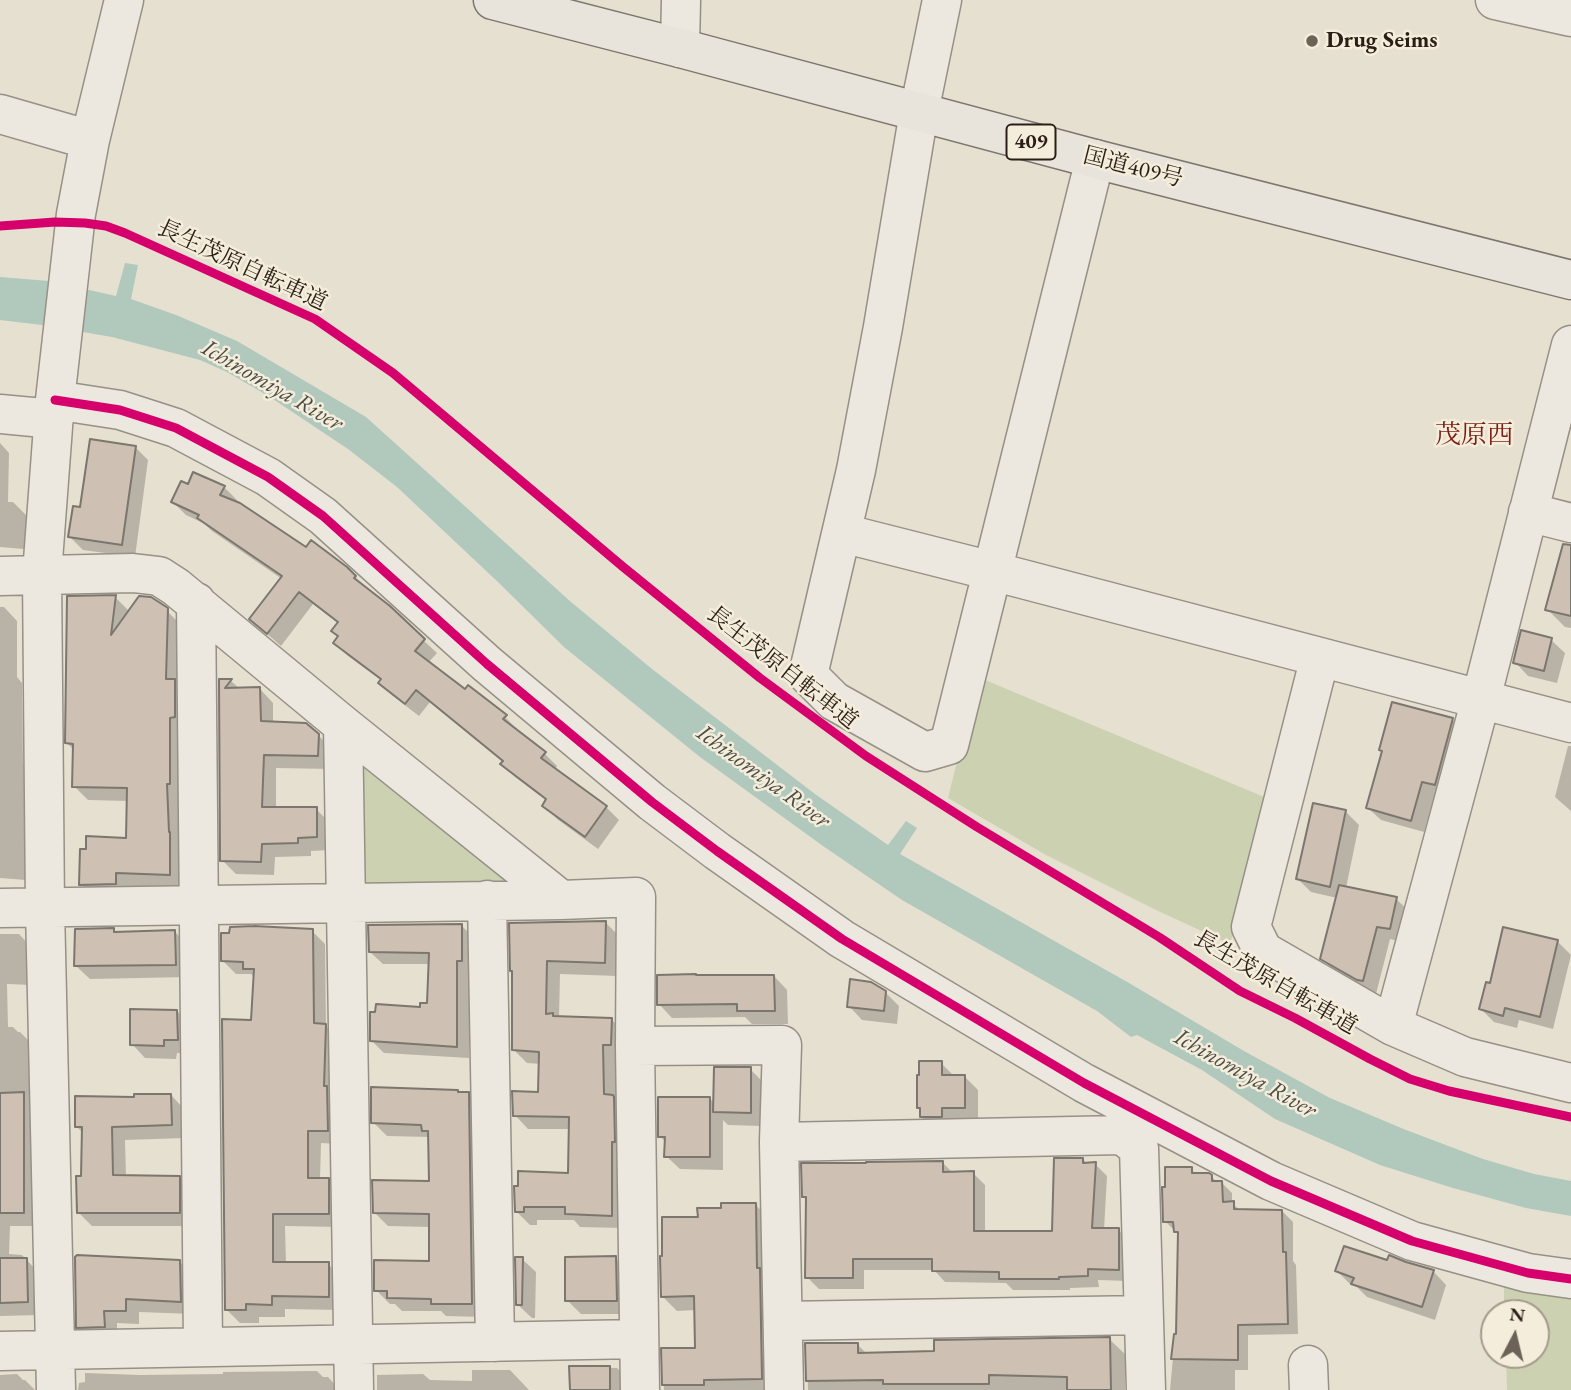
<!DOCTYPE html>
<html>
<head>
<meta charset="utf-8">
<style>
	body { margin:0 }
	#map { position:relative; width:1571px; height:1390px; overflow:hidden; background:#e6e0d0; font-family:"EB Garamond",serif }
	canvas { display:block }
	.north { position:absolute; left:1480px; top:1299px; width:70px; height:70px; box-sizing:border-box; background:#f5eddb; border:2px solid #a49a8c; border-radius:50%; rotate:7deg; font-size:19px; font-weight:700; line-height:28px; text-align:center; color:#2b1e16 }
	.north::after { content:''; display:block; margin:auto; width:24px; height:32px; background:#6c6257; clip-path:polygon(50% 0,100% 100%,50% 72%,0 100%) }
</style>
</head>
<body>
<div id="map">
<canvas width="1571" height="1390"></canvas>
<div class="north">N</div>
</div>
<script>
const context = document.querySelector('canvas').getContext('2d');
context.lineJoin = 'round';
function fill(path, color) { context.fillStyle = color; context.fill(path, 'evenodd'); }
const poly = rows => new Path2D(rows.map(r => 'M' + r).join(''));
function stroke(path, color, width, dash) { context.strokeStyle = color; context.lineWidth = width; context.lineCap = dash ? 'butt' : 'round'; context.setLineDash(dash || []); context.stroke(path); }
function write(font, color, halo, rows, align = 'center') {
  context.font = font + ' "EB Garamond","Noto Serif JP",serif'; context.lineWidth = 5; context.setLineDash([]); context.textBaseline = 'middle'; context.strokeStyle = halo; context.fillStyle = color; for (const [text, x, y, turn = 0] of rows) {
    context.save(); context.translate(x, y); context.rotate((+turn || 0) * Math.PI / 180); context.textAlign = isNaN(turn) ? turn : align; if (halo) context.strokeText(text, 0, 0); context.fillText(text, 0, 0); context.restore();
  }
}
fill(poly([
	[978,677,1269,799,1230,944,1156,910,1046,855,948,798],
	[371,760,517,876,506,889,362,893,352,762],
	[1504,1282,1571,1284,1571,1390,1507,1390,1506,1355,1536,1355,1536,1313,1504,1313]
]), '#ccd1b1');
fill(poly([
	[125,263,138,265,131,299,176,315,237,341,366,417,571,602,652,669,815,794,888,845,906,821,917,828,900,854,1129,983,1244,1051,1330,1098,1406,1130,1483,1159,1534,1174,1571,1181,1571,1216,1526,1208,1453,1188,1380,1165,1275,1119,1202,1070,1137,1035,1131,1037,1097,1011,902,900,823,846,700,757,564,647,499,583,397,487,348,449,270,397,227,372,200,360,112,337,42,325,0,320,0,277,49,281,116,296]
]), '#b1c8bc');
fill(poly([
	[0,443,9,453,8,502,13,502,27,516,24,549,0,547],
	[135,447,148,460,135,557,83,550,70,537,82,509],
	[188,486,224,487,237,500,236,503,307,549,355,577,437,653,428,663,465,691,468,687,505,717,518,730,517,732,544,753,557,766,555,770,606,807,619,820,598,849,557,819,544,806,547,801,515,777,503,764,504,762,430,702,419,716,393,696,380,683,382,681,348,656,335,643,340,637,339,624,313,604,281,646,265,632,252,619,282,579,212,531,203,523,186,515,173,502],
	[1571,577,1571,628,1565,627,1547,609],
	[115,597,130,612,166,610,180,624,183,887,129,886,128,897,94,898,81,884,128,840,129,801,88,800,74,786,75,751,67,743],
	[0,607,4,607,17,621,17,677,22,683,23,763,26,765,26,880,0,878],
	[1551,640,1565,653,1557,683,1528,676,1515,662],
	[220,681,231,681,240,689,260,689,273,703,273,723,318,735,332,749,331,769,276,768,276,809,316,809,330,823,330,850,311,851,311,856,275,857,274,875,236,874,222,860],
	[1452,719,1465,732,1448,797,1435,793,1424,832,1381,820,1368,808],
	[1568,746,1571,746,1571,811,1555,797],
	[1345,811,1359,825,1346,888,1396,899,1410,912,1403,942,1390,939,1376,994,1336,972,1322,958,1337,898,1311,892,1298,879],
	[605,922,619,936,618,976,560,974,559,1018,611,1019,625,1033,624,1058,615,1058,616,1100,626,1110,624,1228,580,1227,574,1220,537,1220,537,1225,530,1225,516,1211,570,1175,571,1129,528,1129,515,1115,539,1093,541,1064,527,1063,513,1049,513,972],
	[462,926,474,938,473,973,469,973,469,1058,384,1053,372,1041,429,1005,430,964,383,964,370,952],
	[113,930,117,933,174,931,188,945,189,977,90,979,76,966],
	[312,931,325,944,326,1026,339,1039,340,1144,321,1143,320,1180,328,1180,341,1193,342,1227,285,1226,286,1264,328,1264,341,1277,341,1310,285,1309,285,1317,259,1317,259,1323,240,1323,226,1309,252,1022,255,978,251,974,236,974,223,961],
	[0,934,19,934,32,948,31,985,7,984,8,1027,13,1027,18,1032,20,1032,33,1045,37,1226,10,1226,9,1254,22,1255,39,1273,40,1315,0,1316],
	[1557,941,1571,955,1553,1029,1519,1020,1517,1028,1494,1022,1481,1009,1491,985],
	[774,976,787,990,788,1024,752,1024,745,1017,672,1018,659,1004],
	[885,992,899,1006,897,1024,862,1020,849,1006],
	[177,1011,190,1025,191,1053,177,1053,176,1059,145,1058,132,1044],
	[941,1063,955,1077,965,1077,978,1090,978,1121,935,1130,921,1117,921,1110,919,1107],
	[750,1069,764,1083,763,1126,728,1125,723,1120,723,1170,680,1169,666,1156,666,1143,660,1136,710,1099,715,1104],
	[459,1094,468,1094,481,1107,485,1317,446,1316,441,1311,402,1311,395,1304,390,1304,376,1290,431,1263,431,1227,388,1226,375,1213,430,1182,430,1137,387,1136,373,1122],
	[171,1095,184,1109,185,1138,125,1140,126,1177,179,1177,192,1191,193,1226,92,1226,78,1212,82,1178,83,1133,76,1126,135,1099],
	[1083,1159,1087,1164,1095,1164,1107,1176,1104,1230,1119,1230,1130,1242,1130,1281,1098,1280,1099,1287,1070,1288,1070,1290,1013,1290,1006,1283,945,1282,934,1270,864,1270,864,1289,819,1289,807,1277,808,1200,804,1196,942,1162,953,1173,973,1173,985,1185,985,1233,1054,1233],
	[1191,1169,1197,1175,1211,1176,1217,1182,1221,1182,1232,1193,1232,1203,1241,1211,1282,1211,1293,1222,1293,1261,1296,1265,1298,1334,1248,1335,1248,1370,1235,1370,1235,1390,1170,1390,1175,1336,1178,1336,1179,1235,1165,1221],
	[755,1204,770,1220,776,1390,664,1390,663,1350,697,1350,696,1310,677,1311,662,1296,699,1218,723,1210],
	[615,1258,629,1272,630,1314,581,1314,567,1300],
	[522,1259,536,1272,535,1318,532,1318,518,1305],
	[180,1262,193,1275,194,1314,139,1312,139,1324,117,1323,117,1340,92,1340,78,1327],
	[1388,1262,1433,1271,1446,1285,1435,1320,1367,1297,1356,1286,1350,1284,1337,1271],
	[1109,1339,1125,1354,1125,1390,808,1390,807,1345,858,1345,867,1354,936,1353],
	[571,1367,617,1368,632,1383,632,1390,571,1390],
	[472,1370,510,1370,529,1390,377,1390,377,1375,423,1374,430,1380,472,1381],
	[317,1371,323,1377,328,1377,340,1390,78,1390,79,1383,85,1382,85,1373,140,1375,223,1374,223,1372],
	[17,1374,23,1380,25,1380,35,1390,0,1390,0,1375]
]), '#0003');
const building = poly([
	[90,439,136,446,122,545,68,537,73,506,80,507,90,439],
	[193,472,225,486,220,495,240,503,306,547,311,540,347,567,356,576,354,578,390,606,425,639,415,651,465,689,468,685,507,715,503,719,546,752,541,758,607,806,585,837,542,806,546,799,500,764,503,761,416,690,405,704,378,683,381,679,333,643,338,636,331,631,338,622,299,592,267,634,249,619,282,576,197,518,199,515,171,502,181,481,188,484,193,472],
	[1563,544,1571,545,1571,616,1545,610,1563,544],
	[116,595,111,635,139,596,151,597,168,608,166,679,175,679,175,717,170,718,170,784,167,784,169,832,170,832,170,875,116,873,116,884,79,885,80,849,86,849,86,836,126,838,127,788,72,787,73,744,65,743,67,596,116,595],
	[1521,630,1552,638,1544,671,1513,663,1521,630],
	[219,679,232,679,225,688,260,687,261,721,306,723,319,734,318,756,264,755,262,807,317,807,317,837,298,838,298,843,262,844,261,862,220,861,219,679],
	[1392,702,1453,718,1435,785,1422,782,1411,821,1366,808,1382,751,1379,750,1392,702],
	[1313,803,1346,810,1330,887,1296,879,1313,803],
	[1339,885,1397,897,1390,929,1377,927,1363,981,1357,980,1320,959,1339,885],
	[606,921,605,963,547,961,546,1014,553,1013,553,1016,612,1018,611,1045,603,1045,604,1094,613,1095,614,1097,615,1142,612,1142,612,1216,565,1214,565,1207,524,1207,524,1212,515,1212,514,1186,518,1186,518,1171,568,1173,569,1117,513,1116,512,1091,538,1092,539,1052,512,1050,512,971,510,971,509,923,606,921],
	[462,924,462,961,457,961,457,1047,370,1041,370,1012,375,1012,376,1004,420,1007,420,1003,427,1003,429,953,369,952,368,925,462,924],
	[254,926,313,929,314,1023,326,1024,324,1086,327,1086,328,1131,308,1131,308,1178,329,1178,329,1214,273,1214,273,1262,329,1262,329,1297,272,1296,272,1305,246,1304,246,1310,225,1310,222,1019,251,1020,254,969,243,969,243,962,221,961,221,933,229,933,230,927,254,926],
	[1503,927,1558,940,1540,1017,1505,1008,1503,1016,1479,1009,1486,982,1490,983,1503,927],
	[114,928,114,932,175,930,176,965,74,966,75,929,114,928],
	[696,974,696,975,774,975,775,1011,737,1011,737,1004,657,1005,657,975,696,974],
	[850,979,871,982,886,991,884,1011,847,1007,850,979],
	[130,1009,177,1010,178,1040,164,1040,164,1046,130,1045,130,1009],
	[919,1061,942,1061,942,1075,965,1075,965,1108,942,1108,942,1117,920,1117,920,1108,917,1108,917,1075,919,1075,919,1061],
	[714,1067,751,1067,751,1113,713,1112,714,1067],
	[371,1087,458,1090,458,1092,469,1092,472,1304,431,1304,431,1299,387,1298,387,1291,374,1291,374,1260,429,1261,429,1214,373,1213,372,1180,429,1181,428,1131,422,1131,421,1125,371,1123,371,1087],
	[24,1092,24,1213,0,1213,0,1093,24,1092],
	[134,1094,171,1094,172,1125,112,1127,113,1175,180,1176,180,1213,77,1213,76,1176,81,1176,82,1127,75,1127,75,1096,134,1097,134,1094],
	[658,1097,710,1097,710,1157,664,1157,665,1137,658,1137,658,1097],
	[1054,1158,1083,1158,1083,1163,1096,1162,1092,1228,1119,1228,1119,1270,1088,1269,1088,1276,1059,1277,1059,1279,999,1279,999,1272,932,1271,932,1259,853,1259,853,1278,805,1278,806,1197,802,1197,801,1163,866,1163,866,1162,943,1161,943,1172,974,1171,974,1231,1052,1231,1054,1158],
	[1165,1167,1192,1167,1192,1173,1209,1173,1212,1175,1212,1181,1222,1181,1223,1202,1234,1201,1234,1209,1282,1210,1283,1252,1286,1252,1288,1324,1238,1325,1238,1360,1171,1359,1174,1334,1176,1334,1178,1232,1174,1232,1173,1222,1163,1222,1162,1187,1165,1187,1165,1167],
	[721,1203,756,1203,757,1268,760,1268,762,1379,704,1380,704,1385,662,1385,661,1348,695,1348,694,1296,661,1297,660,1256,662,1256,662,1217,698,1217,697,1208,721,1208,721,1203],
	[1344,1246,1387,1260,1389,1255,1406,1262,1434,1270,1422,1307,1351,1284,1354,1278,1335,1271,1344,1246],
	[77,1255,180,1260,181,1302,126,1299,126,1311,104,1311,105,1327,76,1328,75,1257,77,1255],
	[616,1256,617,1301,565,1301,565,1257,616,1256],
	[515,1257,523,1257,522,1305,516,1305,515,1257],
	[0,1258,27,1258,28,1302,0,1303,0,1258],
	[1110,1337,1111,1390,1067,1390,1067,1377,989,1375,989,1384,883,1384,883,1380,806,1381,805,1343,858,1343,858,1353,934,1351,934,1340,1110,1337],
	[569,1366,610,1366,610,1390,570,1390,569,1366]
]);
fill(building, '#cec0b3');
stroke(building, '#7b766e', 2);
const minor = poly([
	[942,0,919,112,883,327,856,470,808,675,834,701,925,752,949,745,1095,159],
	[1495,0,1571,17],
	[680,48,681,0],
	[0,114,90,140],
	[55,400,120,410,176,428,268,477,323,516,487,664,652,802,717,851,842,939,1084,1083,1271,1181,1412,1241,1528,1273,1571,1279],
	[0,414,54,419],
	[1528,512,1571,523],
	[842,533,992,571,1571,723],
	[0,576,133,573,159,576,176,587,343,725,561,900],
	[196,602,203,1347],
	[1320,657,1251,927,1263,951,1393,1026,1465,1057,1571,1083],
	[343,725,354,1390],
	[487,900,495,1342],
	[0,908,561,900,636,897,635,1046,640,1390],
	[1393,1026,1481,699,1571,345],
	[635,1046,782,1045,779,1142,784,1390],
	[779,1142,1122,1135,1139,1148,1146,1390],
	[783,1321,1143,1315],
	[0,1351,639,1339],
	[1308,1365,1309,1390],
	[56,1390,45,908,42,574,55,400,76,214,90,140,124,0]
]);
const highway = poly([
	[493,0,680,48,1095,159,1571,280]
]);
stroke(minor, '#969086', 41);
stroke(highway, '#7b766e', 41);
stroke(minor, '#ece8e0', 38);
stroke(highway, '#e9e4db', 38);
stroke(poly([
	[0,226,55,222,85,223,106,226,125,233,315,319,393,373,622,566,760,678,866,756,977,827,1159,937,1240,991,1295,1018,1370,1059,1410,1079,1449,1091,1571,1117],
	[55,400,120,410,176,428,268,477,323,516,487,664,652,802,717,851,842,939,1084,1083,1271,1181,1412,1241,1528,1273,1571,1279]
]), '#d6006c', 9);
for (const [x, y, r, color] of [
	[1312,41,7,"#6c6257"]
]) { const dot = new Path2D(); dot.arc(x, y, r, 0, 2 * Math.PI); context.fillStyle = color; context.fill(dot); stroke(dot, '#f5eddb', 2.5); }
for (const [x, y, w] of [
	[1031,142,49]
]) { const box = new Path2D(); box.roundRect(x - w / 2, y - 17.5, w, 35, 5); context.fillStyle = '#f5eddb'; context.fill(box); stroke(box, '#2b1e16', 2); }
write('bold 21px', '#2b1e16', null, [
	["409",1031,142]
]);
write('bold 23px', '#2b1e16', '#f5eddb', [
	["Drug Seims",1326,41]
], 'left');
write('23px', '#2b1e16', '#f5eddb', [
	["国道409号",1133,168,14],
	["長生茂原自転車道",242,266,25],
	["長生茂原自転車道",782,668,38],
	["長生茂原自転車道",1275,983,30]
]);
write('italic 24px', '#4c4e45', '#f5eddb', [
	["Ichinomiya River",272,386,30],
	["Ichinomiya River",763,777,36],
	["Ichinomiya River",1245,1074,29]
]);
write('26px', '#7a1f14', '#f5eddb', [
	["茂原西",1474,436]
]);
</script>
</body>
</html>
